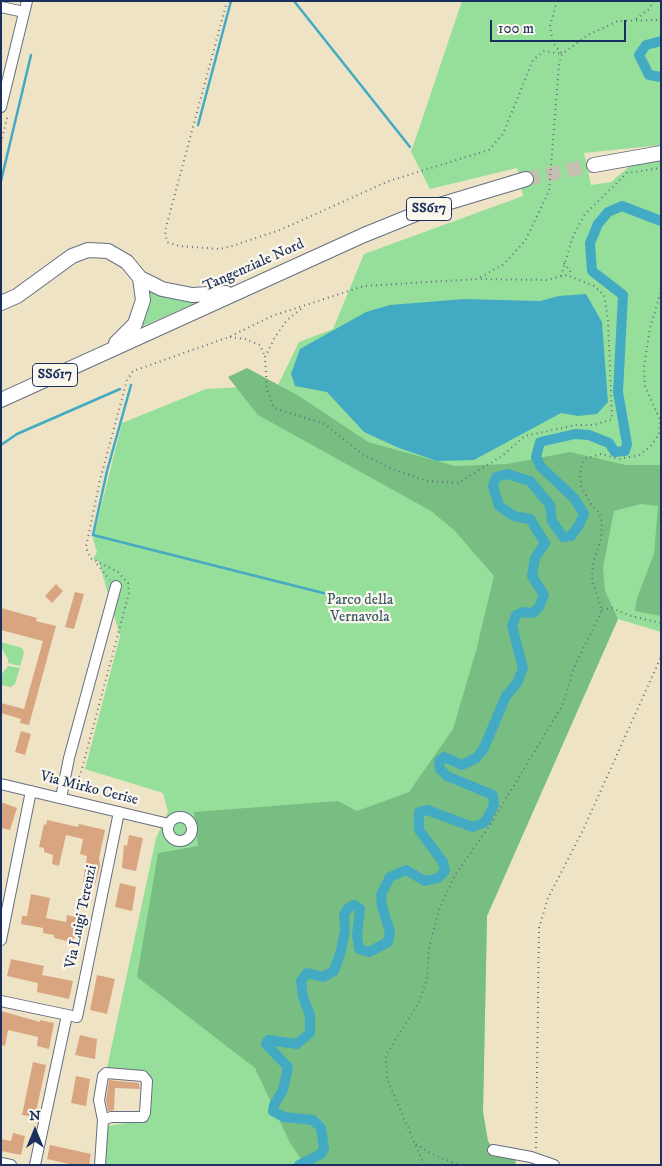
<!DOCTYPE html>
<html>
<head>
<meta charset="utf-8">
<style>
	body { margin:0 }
	#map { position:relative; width:662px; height:1166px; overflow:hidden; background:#eee4c5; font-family:"IM FELL DW Pica",serif }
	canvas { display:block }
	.frame { position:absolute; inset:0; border:2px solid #1b2f5e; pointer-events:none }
	.north { position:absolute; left:10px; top:1106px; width:50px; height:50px; -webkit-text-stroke:4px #fbf7ec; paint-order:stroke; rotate:0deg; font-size:14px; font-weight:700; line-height:20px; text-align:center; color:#1b2f5e }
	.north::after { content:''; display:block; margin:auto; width:18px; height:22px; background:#1b2f5e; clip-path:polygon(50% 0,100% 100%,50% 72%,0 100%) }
	.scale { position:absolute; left:490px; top:20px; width:136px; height:22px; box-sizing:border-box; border:2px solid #1b2f5e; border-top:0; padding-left:6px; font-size:15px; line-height:18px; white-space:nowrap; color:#1b2f5e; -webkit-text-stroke:4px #fbf7ec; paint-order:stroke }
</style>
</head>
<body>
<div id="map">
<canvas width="662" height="1166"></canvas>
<div class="frame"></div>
<div class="north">N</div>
<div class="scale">100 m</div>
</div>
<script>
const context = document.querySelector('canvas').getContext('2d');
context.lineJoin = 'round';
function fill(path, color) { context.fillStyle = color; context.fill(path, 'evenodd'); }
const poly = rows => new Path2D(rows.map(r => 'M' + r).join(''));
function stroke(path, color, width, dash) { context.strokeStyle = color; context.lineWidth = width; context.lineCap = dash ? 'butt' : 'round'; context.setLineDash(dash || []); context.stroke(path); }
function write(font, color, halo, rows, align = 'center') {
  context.font = font + ' "IM FELL DW Pica",serif'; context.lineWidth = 4.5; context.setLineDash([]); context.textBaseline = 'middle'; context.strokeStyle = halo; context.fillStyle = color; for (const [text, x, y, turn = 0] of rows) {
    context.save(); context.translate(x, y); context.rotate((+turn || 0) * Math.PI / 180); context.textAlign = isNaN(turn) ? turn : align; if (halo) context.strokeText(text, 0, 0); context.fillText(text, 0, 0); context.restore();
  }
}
fill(poly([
	[462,1,661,1,661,145,584,153,591,185,611,182,631,165,661,161,661,632,618,619,487,916,483,1112,488,1141,496,1154,515,1165,105,1165,107,1126,146,1120,147,1076,107,1068,156,838,168,812,163,793,85,769,120,636,99,562,93,559,97,552,93,539,122,423,206,389,278,385,299,342,333,329,364,254,523,196,517,168,430,189,411,152],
	[144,284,195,301,195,303,139,328],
	[1,642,22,648,24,653,20,666,8,663,8,659,1,647],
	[8,666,20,668,15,684,11,687,1,685,1,675]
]), '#96df9a');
fill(poly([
	[247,368,299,396,368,442,455,466,507,464,570,452,626,465,661,465,661,616,635,611,637,598,654,554,658,506,641,504,614,511,603,567,605,591,618,619,487,916,483,1112,488,1141,496,1154,517,1156,515,1165,305,1165,290,1143,255,1068,137,977,158,853,198,846,194,812,338,801,357,811,409,792,453,729,476,651,494,576,455,531,431,511,258,415,228,377]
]), '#78be82');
fill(poly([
	[586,294,602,322,608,402,597,414,578,416,561,413,474,460,437,461,399,448,364,432,327,392,295,386,291,374,300,349,366,312,390,305,464,299,540,301,559,296]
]), '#43aac3');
stroke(poly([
	[294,1,410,147],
	[198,125,231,1],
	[1,181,31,55],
	[131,385,107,471,93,535,343,598],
	[1,445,17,434,120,389]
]), '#43aac3', 2.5);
stroke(poly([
	[661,41,646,45,639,55,649,75,661,77],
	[299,1165,321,1154,324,1148,321,1128,313,1120,284,1117,273,1111,274,1105,283,1090,288,1067,266,1044,268,1040,297,1044,310,1033,310,1015,303,997,301,981,307,973,323,977,334,971,341,951,345,930,344,915,348,908,354,905,360,909,357,935,359,949,369,952,388,942,390,932,382,906,381,895,390,877,406,870,425,881,438,878,445,871,443,862,419,830,419,812,427,810,473,827,485,822,494,805,493,795,447,776,440,769,439,761,444,757,462,765,476,758,483,750,506,696,517,683,523,668,512,626,516,615,523,612,533,613,539,607,544,595,532,576,535,558,545,543,530,519,514,516,499,506,493,486,496,477,507,474,530,481,550,505,552,521,563,537,571,536,579,525,584,514,574,498,541,467,536,457,540,442,575,434,589,435,609,443,615,452,625,451,627,444,618,392,623,295,592,271,590,243,598,224,608,212,622,206,661,221]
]), '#43aac3', 10);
fill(poly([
	[56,584,63,591,52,603,45,596],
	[75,592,84,594,74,629,65,627],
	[1,608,37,618,36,621,56,626,29,725,20,723,21,719,1,713,1,703,24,709,43,641,1,630],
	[21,731,31,734,25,755,15,752],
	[1,802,17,808,10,830,1,828],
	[47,820,78,827,79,824,105,830,99,858,100,866,95,885,83,882,87,856,80,854,83,839,66,835,59,866,52,864,53,855,44,852,44,848,39,847,44,824,46,825],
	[129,835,143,838,136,871,122,868,124,845,127,846],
	[120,883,136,887,132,911,115,907],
	[31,894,50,898,46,918,66,922,67,915,79,918,74,940,68,938,67,941,54,938,54,935,43,933,43,928,21,924,22,916,27,916],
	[11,959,44,966,42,975,73,981,69,999,37,992,38,983,7,976],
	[97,975,115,979,107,1014,90,1010],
	[1,1011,40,1022,40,1020,54,1023,49,1049,37,1046,38,1037,8,1030,5,1046,1,1045],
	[80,1035,97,1039,95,1059,75,1055],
	[33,1062,46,1065,35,1117,22,1115],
	[76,1076,90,1079,86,1106,71,1103],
	[109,1080,139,1083,140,1089,115,1088,114,1110,108,1111,106,1100],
	[13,1133,25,1136,21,1155,1,1151,1,1139,11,1141],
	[50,1145,91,1154,89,1165,74,1165,47,1159]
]), '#d9a581');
stroke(poly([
	[526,179,594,165]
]), '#c4c0b0', 14, [14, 7]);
const minor = poly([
	[1,7,24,12],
	[1,107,27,1],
	[1,784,169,824],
	[61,798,69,758,116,586],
	'168 829a12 12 0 1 1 24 0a12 12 0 1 1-24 0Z',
	[1,940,31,791],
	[1,1001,77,1017,119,812],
	[493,1150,531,1157,554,1165],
	[1,1163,11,1165],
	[35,1165,67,1015],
	[100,1165,103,1120,99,1100,103,1076,106,1073,143,1076,147,1081,145,1113,143,1117,111,1117,103,1120]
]);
const highway = poly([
	[594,165,661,153],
	[1,303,17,296,72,256,88,250,108,251,127,262,140,278,162,289,192,295,226,293],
	[116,343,135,324,143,300,140,278],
	[1,400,364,235,433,207,526,179]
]);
stroke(minor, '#656e82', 12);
stroke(highway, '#656e82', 16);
stroke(poly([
	[227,1,165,231,167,242,179,246,220,249,232,246,280,230,389,181,489,150,503,134,533,60,544,51,562,54],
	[557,1,550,26,553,43,562,54],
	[636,19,649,9,654,1],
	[1,143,8,114],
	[564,263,573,275],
	[561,276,573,236,585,214,627,173,661,168],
	[301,309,287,320,275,337,265,357,267,389,274,408,325,424,362,454,392,469,427,481,458,483,502,456,525,436,576,425,594,425,612,419,608,320,604,295,594,286,567,275,546,280,480,279],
	[230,337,245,339,260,345,265,357],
	[97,564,110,580],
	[602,610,612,608,631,616,661,623],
	[75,780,80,776,129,593,128,583,118,572,90,558,86,547,100,480,127,380,133,371,229,337,272,316,364,286,477,279,504,264,525,241,549,191,559,65,562,54,588,35,618,21,661,20],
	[416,1144,432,1154,459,1165],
	[536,1148,539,928,548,898,583,830,661,657],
	[424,1165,387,1079,386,1055,419,1002,427,979,429,948,439,910,455,875,490,825,562,706,574,668,602,610,592,580,593,563,601,539,602,523,599,512,592,506,581,486,580,469,585,459,601,454,619,459,639,455,650,447,659,434,660,420,645,386,644,367,650,328,661,291]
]), '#656e82', 2, [1, 4]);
stroke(minor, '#fff', 10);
stroke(highway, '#fff', 14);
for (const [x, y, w] of [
	[429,209,45],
	[55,375,45]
]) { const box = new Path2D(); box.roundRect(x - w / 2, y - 11.5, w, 23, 4); context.fillStyle = '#fbf7ec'; context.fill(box); stroke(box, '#1b2f5e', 1); }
write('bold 14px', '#1b2f5e', null, [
	["SS617",429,209],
	["SS617",55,375]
]);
write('15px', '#1b2f5e', '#fbf7ec', [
	["Tangenziale Nord",254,266,-24],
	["Via Mirko Cerise",89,789,14],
	["Via Luigi Terenzi",82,917,-78]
]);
write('15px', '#3a5b6d', '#fbf7ec', [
	["Parco della",360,601],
	["Vernavola",360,618]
]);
</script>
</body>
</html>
